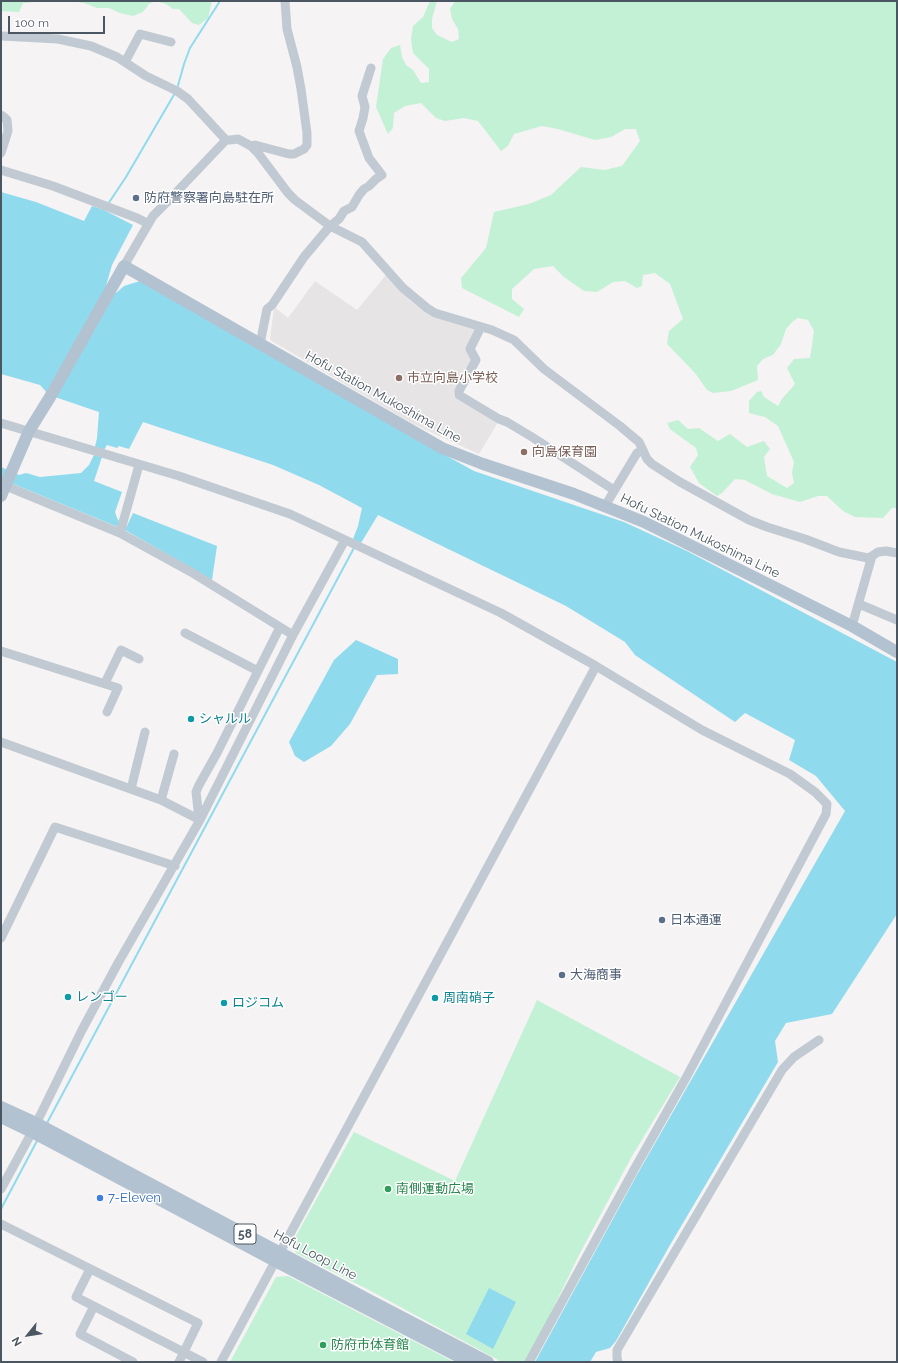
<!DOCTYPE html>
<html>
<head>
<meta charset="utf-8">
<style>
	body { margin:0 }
	#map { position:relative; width:898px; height:1363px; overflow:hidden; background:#f5f3f3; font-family:Raleway,sans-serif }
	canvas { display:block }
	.frame { position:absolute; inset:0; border:2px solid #4a5661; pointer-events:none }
	.north { position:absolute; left:8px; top:1315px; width:40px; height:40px; -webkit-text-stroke:3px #fff; paint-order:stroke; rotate:240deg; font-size:11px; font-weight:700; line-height:16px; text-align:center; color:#4a5661 }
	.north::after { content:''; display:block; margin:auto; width:14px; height:18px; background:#4a5661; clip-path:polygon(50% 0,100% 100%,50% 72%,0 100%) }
	.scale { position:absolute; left:8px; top:16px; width:97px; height:18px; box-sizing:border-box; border:2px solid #4a5661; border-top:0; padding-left:5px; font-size:12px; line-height:14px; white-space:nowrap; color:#4a5661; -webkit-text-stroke:3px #fff; paint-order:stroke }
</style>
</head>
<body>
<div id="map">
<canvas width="898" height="1363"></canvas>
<div class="frame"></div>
<div class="north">N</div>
<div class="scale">100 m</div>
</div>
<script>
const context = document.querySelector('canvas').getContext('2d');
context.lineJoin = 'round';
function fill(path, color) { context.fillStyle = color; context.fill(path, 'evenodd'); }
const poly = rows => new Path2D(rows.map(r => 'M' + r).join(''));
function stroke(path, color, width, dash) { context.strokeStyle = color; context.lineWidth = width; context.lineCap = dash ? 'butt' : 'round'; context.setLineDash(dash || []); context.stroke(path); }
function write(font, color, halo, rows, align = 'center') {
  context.font = font + ' Raleway,"Noto Sans JP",sans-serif'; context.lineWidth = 3; context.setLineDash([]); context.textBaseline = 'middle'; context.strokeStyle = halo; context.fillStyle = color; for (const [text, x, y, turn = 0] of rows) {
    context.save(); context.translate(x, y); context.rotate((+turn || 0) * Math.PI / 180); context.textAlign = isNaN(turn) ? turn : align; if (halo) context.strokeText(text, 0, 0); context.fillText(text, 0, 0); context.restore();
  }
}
fill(poly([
	[386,275,410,300,422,310,479,329,467,351,473,361,453,395,498,422,479,454,413,424,270,340,274,307,288,318,315,281,357,310]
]), '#e6e4e5');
fill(poly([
	[1,1,35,1,35,2,23,3,19,12,1,11],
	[71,1,212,1,208,18,199,25,192,23,179,9,173,9,166,4,156,1,149,4,143,12,133,16,120,13,109,8,97,8,84,3],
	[430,1,437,1,432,19,432,28,437,35,452,42,459,39,458,29,452,19,450,9,455,1,897,1,897,508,892,508,883,518,855,517,843,511,827,496,818,496,800,502,772,494,745,480,735,479,722,493,717,496,699,483,690,467,698,455,696,448,670,429,667,423,678,420,688,429,699,428,718,441,730,434,747,447,764,441,770,449,764,457,767,476,787,488,794,483,792,473,794,462,778,426,765,417,749,413,749,401,757,392,761,391,764,397,778,406,782,399,795,384,787,368,794,359,810,358,814,331,808,320,798,318,792,322,786,329,781,344,773,355,763,359,757,366,758,380,731,391,713,393,707,390,695,373,667,344,669,331,683,319,670,284,655,273,643,275,642,286,637,288,625,281,613,282,597,292,584,291,564,277,553,266,534,269,512,289,512,299,524,309,519,317,462,288,461,278,486,248,494,212,529,204,551,195,581,167,604,170,622,166,640,141,636,129,625,129,611,137,595,140,558,129,542,126,514,134,508,146,501,151,478,121,464,118,445,121,436,118,421,103,405,106,394,113,393,128,388,134,376,107,383,59,391,48,400,45,402,57,406,65,413,70,421,83,429,82,429,69,413,53,411,39,413,26,423,17],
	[537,1000,680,1077,632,1156,579,1255,527,1362,502,1362,369,1290,296,1253,292,1243,354,1132,455,1181],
	[288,1276,454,1362,230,1362,276,1277]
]), '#c3f1d5');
fill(poly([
	[1,192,36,202,84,221,92,206,104,210,133,225,112,265,106,286,116,293,124,286,140,281,407,434,474,471,624,522,687,551,897,662,897,914,832,1014,786,1023,775,1041,778,1062,670,1245,616,1341,610,1348,596,1352,590,1362,535,1362,638,1173,845,811,816,776,789,760,795,740,745,713,735,722,635,655,625,642,566,606,378,515,361,543,353,539,358,526,362,508,319,485,273,465,143,422,129,449,119,446,117,448,107,445,104,450,95,447,97,438,99,412,49,395,40,385,1,374],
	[94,455,102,457,94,481,122,492,115,512,117,518,120,523,118,527,1,479,1,467,19,475,26,473,40,477,81,473,89,465],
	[133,513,217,546,212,580,125,530],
	[356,640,398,659,398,674,377,675,350,724,331,746,304,762,295,756,289,742,334,660],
	[489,1288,516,1302,493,1349,466,1334]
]), '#90daee');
stroke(poly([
	[177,89,184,64,190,48,220,1],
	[108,204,126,177,175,93],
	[47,1123,355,546],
	[1,1209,38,1139]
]), '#90daee', 2);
stroke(poly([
	[1,36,58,39,91,46,117,57,146,76,177,91,188,99,226,140,230,140,238,139,251,146,258,153,288,193,295,200,330,226,362,242,403,288,427,308,435,313,492,330,514,340,544,369,620,426,639,442,647,459,652,464,680,482,749,520,767,527,805,539,839,552,868,558,872,556,878,552,886,551,897,553],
	[125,62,140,34,171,42],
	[1,115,4,117,7,120,8,131,1,153],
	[251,146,255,145,289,154,294,154,304,149,307,145,307,133,301,89,297,67,287,29,285,1],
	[1,170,53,186,137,218,147,223],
	[124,266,153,216,168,201,226,140],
	[481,327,470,349,476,360,459,391,459,395,499,419,507,422,532,437,614,490],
	[260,344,267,309,272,305,304,257,330,226,339,219,344,211,352,207,359,195,364,189,369,186,376,179,382,175,369,158,359,131,363,118,365,107,362,96,371,68],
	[1,423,179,476,290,514,501,613,596,666,702,730,790,774,815,792,827,804,826,814,687,1076,635,1168,529,1362],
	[1,484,120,533,191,572,293,635],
	[605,506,637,453,643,450],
	[120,533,139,465],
	[859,604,897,620],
	[852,626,872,556],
	[185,633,258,671],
	[1,651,118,688,107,712],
	[105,683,121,650,139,659],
	[1,742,161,800,200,820],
	[131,789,145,732],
	[161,800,174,754],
	[199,819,196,792,199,785,217,753,280,627],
	[1,938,55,827,175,866],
	[1,1189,32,1132,82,1030,118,963,200,820,293,635,345,540],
	[1,1224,198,1323,179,1362],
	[90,1269,76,1297,203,1362],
	[94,1306,80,1334,133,1362],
	[221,1362,596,666],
	[618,1362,617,1358,617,1350,782,1070,794,1057,819,1040]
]), '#c1cad2', 9);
stroke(poly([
	[1,496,29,431,50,397,124,266,442,448,483,464,574,494,644,522,852,626,897,652],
	[1,1107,36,1123,371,1301,488,1362],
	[1,1117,32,1132,275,1261,469,1362]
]), '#b3c2d1', 12);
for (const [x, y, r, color] of [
	[136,198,4,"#5c6f8a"],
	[399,378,4,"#8d6e63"],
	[524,452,4,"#8d6e63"],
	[191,719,4,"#0f9aa8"],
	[662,920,4,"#5c6f8a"],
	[562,975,4,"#5c6f8a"],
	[68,997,4,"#0f9aa8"],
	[435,998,4,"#0f9aa8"],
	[224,1003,4,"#0f9aa8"],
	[388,1189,4,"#2e9e5b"],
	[100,1198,4,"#3f7fe0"],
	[323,1345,4,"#2e9e5b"]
]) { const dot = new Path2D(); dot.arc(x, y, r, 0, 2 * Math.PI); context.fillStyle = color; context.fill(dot); stroke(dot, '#fff', 1.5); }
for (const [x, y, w] of [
	[245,1234,22]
]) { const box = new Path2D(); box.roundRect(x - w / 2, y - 10, w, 20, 3); context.fillStyle = '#fff'; context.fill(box); stroke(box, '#4a5661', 1); }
write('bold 12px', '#4a5661', null, [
	["58",245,1234]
]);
write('13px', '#4e5e75', '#fff', [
	["防府警察署向島駐在所",144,198],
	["日本通運",670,920],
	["大海商事",570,975]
], 'left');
write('13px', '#785e54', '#fff', [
	["市立向島小学校",407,378],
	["向島保育園",532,452]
], 'left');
write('13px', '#4a5661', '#fff', [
	["Hofu Station Mukoshima Line",383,397,29],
	["Hofu Station Mukoshima Line",700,536,26],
	["Hofu Loop Line",315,1255,28]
]);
write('13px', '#0d838f', '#fff', [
	["シャルル",199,719],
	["レンゴー",76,997],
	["周南硝子",443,998],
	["ロジコム",232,1003]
], 'left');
write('13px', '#27864d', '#fff', [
	["南側運動広場",396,1189],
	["防府市体育館",331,1345]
], 'left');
write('13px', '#366cbe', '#fff', [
	["7-Eleven",108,1198]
], 'left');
</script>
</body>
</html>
